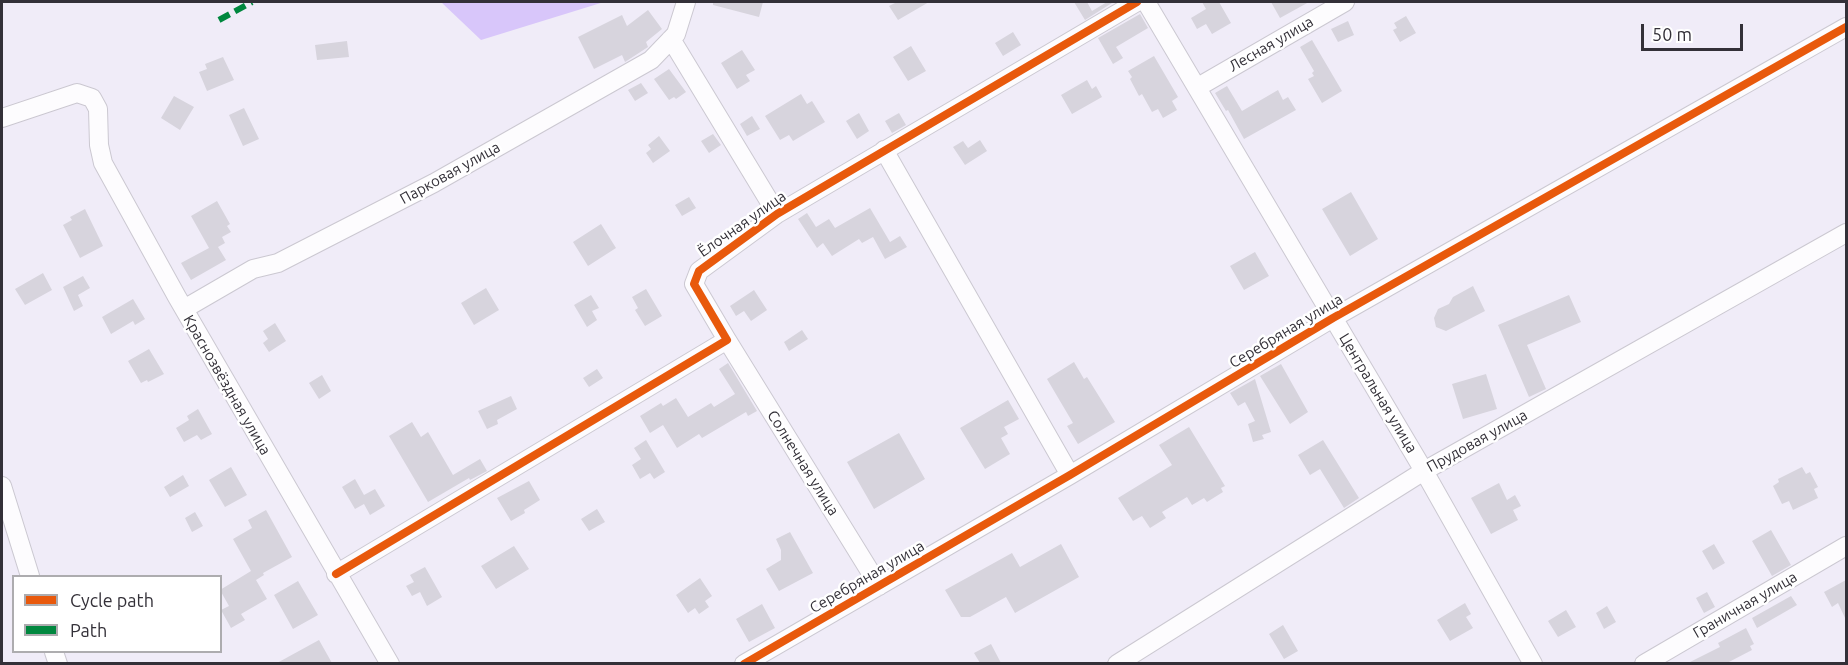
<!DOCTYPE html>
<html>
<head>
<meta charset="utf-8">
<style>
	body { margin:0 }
	#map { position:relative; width:1848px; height:665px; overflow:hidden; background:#f0ecf8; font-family:Ubuntu,sans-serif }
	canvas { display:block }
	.frame { position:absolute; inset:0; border:3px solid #333038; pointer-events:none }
	.legend { position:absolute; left:12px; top:575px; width:210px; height:78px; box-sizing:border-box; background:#fff; border:2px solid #adacaf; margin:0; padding:8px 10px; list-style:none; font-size:18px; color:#333038 }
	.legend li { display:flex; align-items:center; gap:12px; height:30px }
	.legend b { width:30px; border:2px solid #adacaf }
	.scale { position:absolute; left:1641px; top:24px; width:102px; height:27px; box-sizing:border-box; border:3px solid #333038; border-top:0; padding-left:8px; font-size:18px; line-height:21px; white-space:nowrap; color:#333038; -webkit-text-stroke:4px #fff; paint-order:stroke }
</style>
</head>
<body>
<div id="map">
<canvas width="1848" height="665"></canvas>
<div class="frame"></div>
<ul class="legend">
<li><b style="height:8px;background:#e8590c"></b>Cycle path</li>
<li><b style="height:8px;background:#00873e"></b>Path</li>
</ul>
<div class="scale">50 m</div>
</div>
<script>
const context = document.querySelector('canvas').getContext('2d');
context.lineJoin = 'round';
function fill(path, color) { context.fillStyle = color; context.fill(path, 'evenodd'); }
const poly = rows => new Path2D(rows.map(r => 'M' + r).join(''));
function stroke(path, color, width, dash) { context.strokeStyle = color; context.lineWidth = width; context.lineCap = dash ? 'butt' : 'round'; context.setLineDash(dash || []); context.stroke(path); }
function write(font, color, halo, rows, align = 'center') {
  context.font = font + ' Ubuntu,sans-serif'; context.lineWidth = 5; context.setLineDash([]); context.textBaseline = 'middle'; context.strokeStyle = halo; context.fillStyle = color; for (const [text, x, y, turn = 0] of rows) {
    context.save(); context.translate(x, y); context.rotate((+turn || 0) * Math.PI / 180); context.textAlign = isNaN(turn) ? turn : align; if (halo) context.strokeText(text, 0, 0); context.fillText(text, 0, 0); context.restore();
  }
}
fill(poly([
	[441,2,604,2,481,40]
]), '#d8c6fa');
fill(poly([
	[713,2,763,2,759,17,713,5],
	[897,2,929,2,898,20,889,6],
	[1074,2,1087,2,1092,11,1107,2,1112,3,1085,20],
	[1202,2,1219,2,1231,23,1212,34,1206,24,1197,29,1191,18,1206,9],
	[1271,2,1309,2,1280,18],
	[648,10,662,29,646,42,648,47,625,62,622,55,594,69,578,37,622,15,627,26],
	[1140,14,1148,28,1116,47,1123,58,1113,64,1098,38],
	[1406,16,1416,33,1400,42,1393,30,1397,28,1394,23],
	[1348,21,1354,35,1338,42,1331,29],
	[1013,32,1021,45,1003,56,995,43],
	[1312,40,1342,91,1322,103,1308,79,1314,76,1312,73,1314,71,1300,47],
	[347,41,349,57,317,60,315,45],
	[911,46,926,71,908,81,893,57],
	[742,50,755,70,746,75,750,81,737,89,721,63],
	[1154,56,1178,97,1172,101,1177,110,1163,118,1158,109,1152,112,1142,94,1139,96,1130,79,1132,77,1128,71],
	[223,57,234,80,207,91,199,72,207,69,205,64],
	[669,69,686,92,676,99,674,97,669,100,654,79],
	[1087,80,1092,89,1096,86,1102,97,1072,114,1061,95],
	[641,83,648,93,635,101,628,90],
	[1227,86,1242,111,1278,90,1283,100,1288,97,1296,110,1244,139,1228,110,1226,111,1215,93],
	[801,94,807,104,812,101,825,122,793,141,789,135,780,140,765,116],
	[174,96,194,107,180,130,161,118],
	[244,108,259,139,243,146,229,115],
	[859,113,869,131,857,139,846,121],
	[899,113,906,125,892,133,885,121],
	[752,116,760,129,747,136,740,124],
	[713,134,721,145,709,153,701,141],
	[659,136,670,151,653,163,646,153,651,149,648,145],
	[980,140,987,151,965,165,953,147,963,141,968,148],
	[1351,192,1378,239,1350,256,1322,209],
	[689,197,696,208,682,216,675,205],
	[217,201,230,224,227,226,231,232,222,237,225,243,218,247,226,260,191,280,181,263,209,248,191,216],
	[870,208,890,242,900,236,907,247,885,259,873,237,862,243,859,239,832,256,823,243,817,248,798,219,807,213,816,227,829,219,835,228],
	[85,209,103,246,80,258,63,225,72,220,70,217],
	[601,224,616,248,588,266,573,242],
	[1255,252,1269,276,1244,290,1230,266],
	[43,273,52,290,25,305,15,289],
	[83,276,90,288,78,295,83,306,74,311,63,287],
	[1473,286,1485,311,1446,331,1436,327,1434,318,1438,309,1449,304,1453,297],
	[486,288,499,310,474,325,461,303],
	[646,289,662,316,645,326,635,310,638,308,632,297],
	[754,290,767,310,751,321,744,311,736,316,730,306],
	[591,295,599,308,592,311,597,320,587,327,574,305],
	[1569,295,1581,322,1527,345,1546,389,1529,397,1498,325],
	[133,299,145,319,135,325,133,321,111,334,102,317],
	[275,323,286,341,269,352,263,343,268,339,263,331],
	[802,330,808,339,789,351,784,342],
	[149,349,164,374,148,382,147,380,141,383,128,361],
	[1074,362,1084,379,1087,377,1115,422,1078,444,1067,426,1073,423,1047,379],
	[728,363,757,411,748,416,746,412,702,438,699,434,677,448,663,425,650,433,640,416,661,403,663,406,676,398,688,417,711,403,714,407,735,394,719,369],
	[1281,364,1308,412,1290,424,1260,376],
	[597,369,603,378,589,387,583,378],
	[1486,374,1497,409,1463,419,1452,384],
	[322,375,331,391,319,399,309,383],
	[1255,379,1271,432,1262,435,1264,439,1253,442,1248,424,1255,421,1245,402,1238,406,1230,393],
	[511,396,517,409,497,420,498,424,487,429,478,411],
	[1008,400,1019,419,1004,427,1008,434,1001,438,1010,454,985,469,960,428],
	[198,409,212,434,201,440,197,435,184,442,176,428,189,420,187,416],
	[412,422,421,437,428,432,453,475,480,459,487,471,470,480,469,478,428,502,389,436],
	[1189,427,1225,486,1221,488,1223,492,1207,502,1204,498,1192,505,1187,497,1162,512,1166,518,1150,528,1142,516,1133,521,1118,498,1172,465,1159,445],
	[899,433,925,479,874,509,847,462],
	[646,440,665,472,654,479,650,473,640,479,632,465,641,459,634,448],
	[1323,440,1359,498,1344,508,1320,469,1310,475,1298,455],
	[231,467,247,495,225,507,209,480],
	[1802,467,1806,474,1810,472,1818,487,1814,489,1818,498,1793,510,1789,501,1782,504,1773,486,1779,482,1778,479],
	[183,475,189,486,170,497,164,487],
	[355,479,364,495,375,489,385,506,370,515,364,504,355,509,342,487],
	[529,481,540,500,524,510,525,513,511,521,497,498],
	[1499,483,1507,500,1515,495,1521,506,1513,510,1518,520,1491,534,1471,498],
	[597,509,605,522,589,531,581,519],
	[266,510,292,557,263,573,264,575,256,580,267,599,241,614,245,620,231,628,221,610,229,606,220,590,251,571,233,539,252,528,248,520],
	[195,512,203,526,192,532,185,518],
	[1771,530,1791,565,1772,576,1752,541],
	[790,532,813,573,779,591,766,569,781,560,781,550,776,539],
	[1061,544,1079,577,1015,613,1006,597,970,617,961,617,945,590,1012,553,1020,567],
	[1714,544,1725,563,1713,570,1702,551],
	[514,546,529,569,496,589,481,566],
	[425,567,442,597,427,606,420,592,412,596,406,586,414,582,410,575],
	[700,578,712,596,705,601,709,607,699,614,695,608,688,613,676,595],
	[1846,580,1846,620,1838,603,1832,607,1824,592],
	[298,581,318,615,293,629,274,595],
	[1707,592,1715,607,1704,613,1696,598],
	[1791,596,1797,605,1757,628,1752,618],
	[1465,603,1471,614,1466,617,1473,628,1450,641,1437,620],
	[762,604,775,628,749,642,736,619],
	[1607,606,1616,622,1604,629,1596,613],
	[1566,610,1576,627,1558,637,1548,621],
	[1283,625,1298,651,1284,659,1269,634],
	[1746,628,1754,644,1750,646,1752,650,1727,663,1688,663,1720,647,1718,643],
	[319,640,332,663,277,663],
	[991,644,1001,663,980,663,974,653]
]), '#d7d4dd');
const minor = poly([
	[1146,2,1424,471,1533,664],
	[671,39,777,214],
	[1198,87,1345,2],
	[2,118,77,93,92,98,98,109,99,145,103,163,177,297,390,664],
	[884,150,1070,475],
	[184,309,253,269,278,263,434,183,651,60,676,34,686,2],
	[727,340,879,586],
	[2,486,30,576],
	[336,574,727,340,694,284,699,271,777,214,1137,2],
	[54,652,58,664],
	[744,664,1070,475,1333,318,1846,27],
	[1117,664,1424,471,1846,233],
	[1644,664,1846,546]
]);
stroke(minor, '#cbc8d1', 20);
stroke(minor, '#fdfcfe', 18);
stroke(poly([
	[219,20,252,2]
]), '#00873e', 6, [12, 6]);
stroke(poly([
	[336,574,727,340,694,284,699,271,777,214,1137,2],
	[744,664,1070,475,1333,318,1846,27]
]), '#e8590c', 8);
write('15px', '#333038', '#fff', [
	["Лесная улица",1271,44,-30],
	["Парковая улица",450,173,-29],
	["Ёлочная улица",742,224,-35],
	["Серебряная улица",1286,331,-31],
	["Краснозвёздная улица",227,385,60],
	["Центральная улица",1378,393,59],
	["Прудовая улица",1477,441,-29],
	["Солнечная улица",803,463,58],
	["Серебряная улица",867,577,-30],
	["Граничная улица",1745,605,-30]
]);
</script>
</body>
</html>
